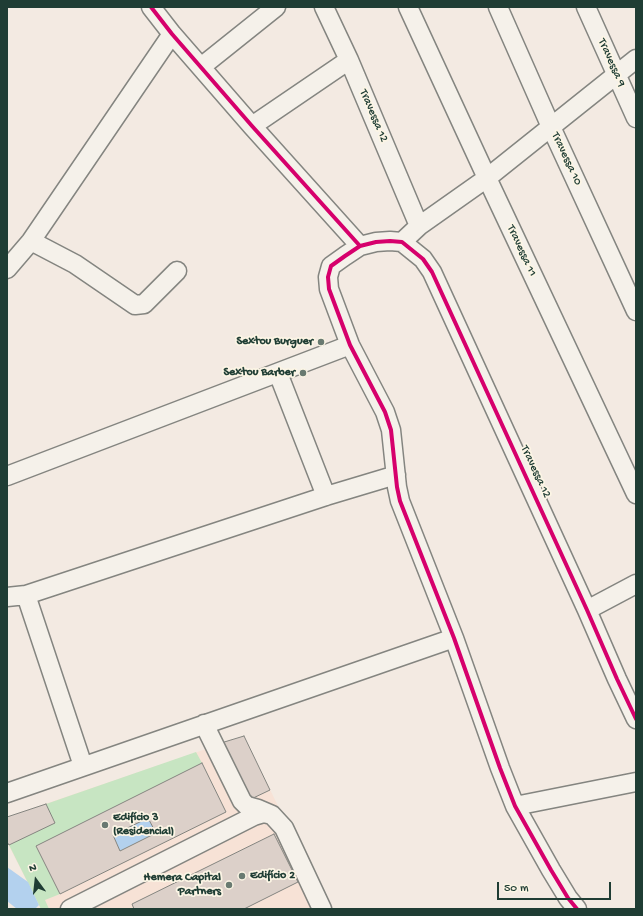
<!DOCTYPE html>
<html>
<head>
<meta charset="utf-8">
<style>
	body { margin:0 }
	#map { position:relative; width:643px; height:916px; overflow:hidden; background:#f3eae2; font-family:"Gochi Hand",sans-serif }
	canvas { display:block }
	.frame { position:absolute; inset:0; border:8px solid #1f3d34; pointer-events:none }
	.north { position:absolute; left:16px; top:860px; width:40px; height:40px; -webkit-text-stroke:3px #fcf5e5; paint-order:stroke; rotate:345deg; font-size:11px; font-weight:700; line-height:16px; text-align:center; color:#1f3d34 }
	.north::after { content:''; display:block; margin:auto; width:14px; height:18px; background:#1f3d34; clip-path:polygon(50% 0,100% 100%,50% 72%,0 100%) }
	.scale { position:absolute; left:497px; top:882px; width:114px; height:18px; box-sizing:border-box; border:2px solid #1f3d34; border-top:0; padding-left:5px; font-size:12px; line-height:14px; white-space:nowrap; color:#1f3d34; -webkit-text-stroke:3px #fcf5e5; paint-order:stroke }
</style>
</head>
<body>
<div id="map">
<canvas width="643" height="916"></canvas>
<div class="frame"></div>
<div class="north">N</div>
<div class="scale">50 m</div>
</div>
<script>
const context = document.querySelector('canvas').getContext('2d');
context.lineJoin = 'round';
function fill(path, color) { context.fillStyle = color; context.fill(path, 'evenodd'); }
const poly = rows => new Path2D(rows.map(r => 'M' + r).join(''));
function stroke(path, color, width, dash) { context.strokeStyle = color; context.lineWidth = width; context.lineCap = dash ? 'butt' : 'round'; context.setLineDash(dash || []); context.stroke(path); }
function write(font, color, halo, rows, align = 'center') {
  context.font = font + ' "Gochi Hand",sans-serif'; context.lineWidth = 3.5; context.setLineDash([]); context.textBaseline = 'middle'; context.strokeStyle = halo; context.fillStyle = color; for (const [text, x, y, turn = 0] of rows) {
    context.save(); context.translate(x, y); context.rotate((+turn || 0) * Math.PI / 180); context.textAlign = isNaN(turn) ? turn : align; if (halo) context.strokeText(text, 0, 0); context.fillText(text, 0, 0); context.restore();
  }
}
fill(poly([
	[244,736,328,909,41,909,7,842,7,817]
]), '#f7e2d6');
fill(poly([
	[196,752,202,763,36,846,60,894,45,900,49,909,41,909,9,845,54,823,46,804]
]), '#c7e5c2');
fill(poly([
	[148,818,156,833,120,851,113,835],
	[7,867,28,882,39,905,35,909,17,909,7,901]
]), '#b3d1ee');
const building = poly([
	[244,736,270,790,249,800,221,743,244,736],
	[202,763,226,812,60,894,36,846,202,763],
	[148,818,156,833,120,851,113,835,148,818],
	[46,804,55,823,9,845,7,842,7,817,46,804],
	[274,834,298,882,244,909,134,909,132,904,274,834]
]);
fill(building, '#dcd0c9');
stroke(building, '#848580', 1);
const minor = poly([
	[151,7,172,34,252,126,360,246,376,242,390,241,402,242,423,259,432,272,587,610,617,679,636,719],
	[324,7,349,60,419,226],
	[408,7,487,178,636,494],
	[498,7,551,127,636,311],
	[586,7,636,118],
	[201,67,276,7],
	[252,126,349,60],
	[31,241,75,264,135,305,144,304,177,271],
	[402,242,419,226,487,178,636,59],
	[360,246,345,256,331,266,328,277,329,289,350,345,385,412,391,430,397,487,400,501,454,638,500,768,515,806,551,870,568,898,577,909],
	[7,269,31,241,172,34],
	[278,373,326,496],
	[7,476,350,345],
	[26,595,83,766],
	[7,597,26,595,326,496,396,475],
	[587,610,636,584],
	[204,724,242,801,247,806,258,809,272,815,284,828,322,909],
	[7,793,454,638],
	[515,806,636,782],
	[70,909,254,816,264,813,272,815]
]);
stroke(minor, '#848580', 21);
stroke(minor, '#f5f1ea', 18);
stroke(poly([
	[151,7,172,34,252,126,360,246,376,242,390,241,402,242,423,259,432,272,587,610,617,679,636,719],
	[360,246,345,256,331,266,328,277,329,289,350,345,385,412,391,430,397,487,400,501,454,638,500,768,515,806,551,870,568,898,577,909]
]), '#d6006c', 4);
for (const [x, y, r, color] of [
	[321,342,4,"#697a71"],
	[303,373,4,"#697a71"],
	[105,825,4,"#697a71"],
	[242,876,4,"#697a71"],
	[229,885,4,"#697a71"]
]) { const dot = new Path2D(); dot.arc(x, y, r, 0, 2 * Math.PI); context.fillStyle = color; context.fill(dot); stroke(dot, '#fcf5e5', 1.5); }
write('12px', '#1f3d34', '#fcf5e5', [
	["Travessa 9",611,63,66],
	["Travessa 12",373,116,67],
	["Travessa 10",566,159,65],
	["Travessa 11",521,251,65],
	["Travessa 12",535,472,65]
]);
write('bold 12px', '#1f3d34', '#fcf5e5', [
	["Sextou Burguer",313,342],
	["Sextou Barber",295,373],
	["Edifício 3",113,818,"left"],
	["(Residencial)",113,832,"left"],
	["Edifício 2",250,876,"left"],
	["Hemera Capital",221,878],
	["Partners",221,892]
], 'right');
</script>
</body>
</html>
